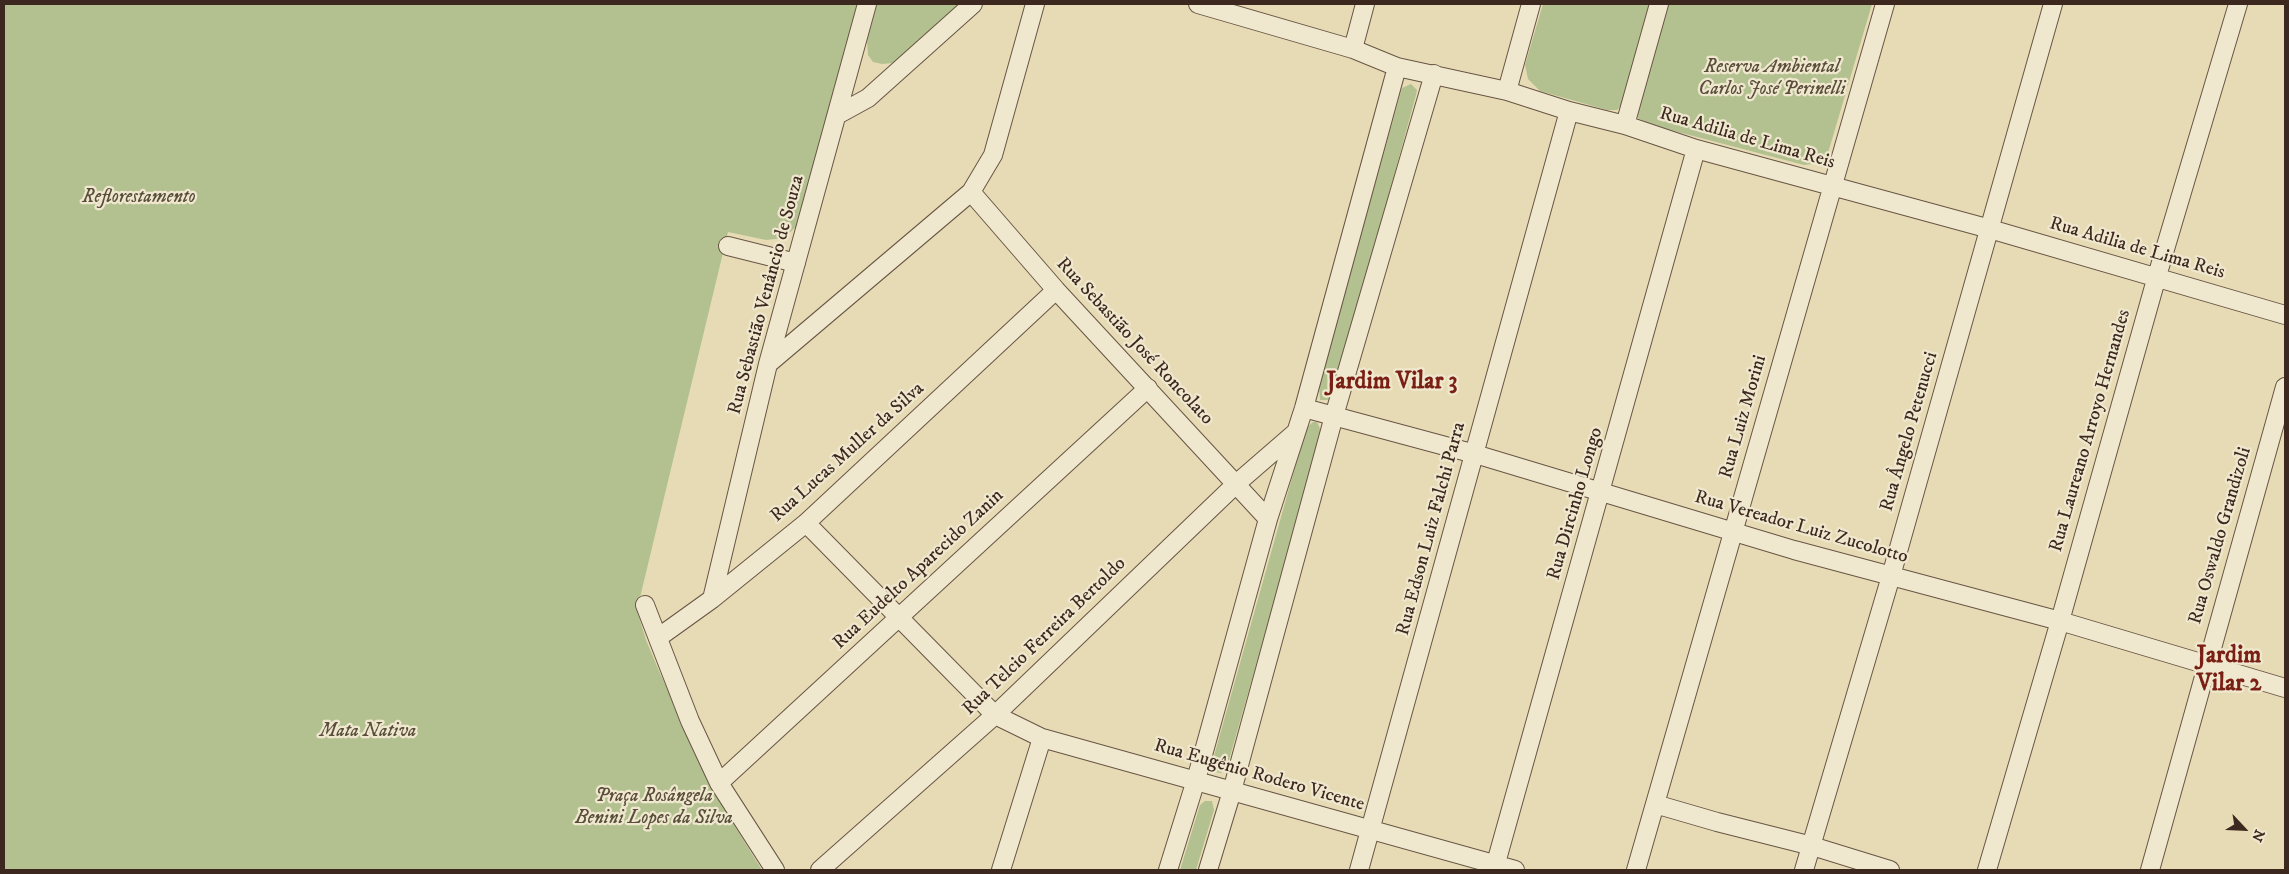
<!DOCTYPE html>
<html>
<head>
<meta charset="utf-8">
<style>
	body { margin:0 }
	#map { position:relative; width:2289px; height:874px; overflow:hidden; background:#e7dbb5; font-family:"IM FELL DW Pica",serif }
	canvas { display:block }
	.frame { position:absolute; inset:0; border:5px solid #3d281f; pointer-events:none }
	.north { position:absolute; left:2219px; top:804px; width:50px; height:50px; -webkit-text-stroke:4px #efe8cf; paint-order:stroke; rotate:115deg; font-size:14px; font-weight:700; line-height:20px; text-align:center; color:#3d281f }
	.north::after { content:''; display:block; margin:auto; width:18px; height:22px; background:#3d281f; clip-path:polygon(50% 0,100% 100%,50% 72%,0 100%) }
</style>
</head>
<body>
<div id="map">
<canvas width="2289" height="874"></canvas>
<div class="frame"></div>
<div class="north">N</div>
</div>
<script>
const context = document.querySelector('canvas').getContext('2d');
context.lineJoin = 'round';
function fill(path, color) { context.fillStyle = color; context.fill(path, 'evenodd'); }
const poly = rows => new Path2D(rows.map(r => 'M' + r).join(''));
function stroke(path, color, width, dash) { context.strokeStyle = color; context.lineWidth = width; context.lineCap = dash ? 'butt' : 'round'; context.setLineDash(dash || []); context.stroke(path); }
function write(font, color, halo, rows, align = 'center') {
  context.font = font + ' "IM FELL DW Pica",serif'; context.lineWidth = 4.5; context.setLineDash([]); context.textBaseline = 'middle'; context.strokeStyle = halo; context.fillStyle = color; for (const [text, x, y, turn = 0] of rows) {
    context.save(); context.translate(x, y); context.rotate((+turn || 0) * Math.PI / 180); context.textAlign = isNaN(turn) ? turn : align; if (halo) context.strokeText(text, 0, 0); context.fillText(text, 0, 0); context.restore();
  }
}
fill(poly([
	[4,4,857,4,797,226,784,238,766,240,728,232,637,610,646,640,659,671,718,799,762,870,4,870],
	[877,4,959,4,908,52,893,63,882,64,873,62,868,55,867,41],
	[1543,4,1653,4,1627,100,1617,110,1607,110,1540,91,1528,79,1525,65],
	[1668,4,1872,4,1828,153,1821,163,1804,165,1651,125,1638,118,1639,103],
	[1411,84,1417,90,1416,95,1335,392,1328,400,1320,400,1319,385,1402,88],
	[1313,422,1317,422,1322,433,1227,767,1221,773,1215,772,1213,769,1212,763,1306,428],
	[1205,801,1212,801,1214,810,1196,870,1180,870,1200,805]
]), '#b3c190');
const street = poly([
	[1198,4,1353,49,1397,67,1507,91,1569,111,1625,125,1696,149,1990,229,2285,315],
	[1353,49,1365,4],
	[1507,91,1531,4],
	[837,115,868,98,973,4],
	[1625,125,1659,4],
	[971,192,1056,290,1268,519],
	[728,246,796,263],
	[768,364,971,192,993,155,1035,4],
	[1304,408,1475,454,1794,550,2060,621,2285,688],
	[806,523,995,715,1042,738,1515,870],
	[712,599,768,364,867,4],
	[645,605,690,721,719,783,775,870],
	[659,637,712,599,806,523,1056,290],
	[719,783,1148,388],
	[1655,804,1717,822,1812,846,1890,870],
	[820,870,995,715,1236,484,1296,432],
	[1001,870,1042,738],
	[1168,870,1196,780,1268,519,1304,408,1397,67],
	[1208,870,1232,791,1334,416,1434,74],
	[1359,870,1569,111],
	[1494,870,1696,149],
	[1636,870,1885,4],
	[1804,870,1891,576,2053,4],
	[1987,870,2060,621,2157,276,2238,4],
	[2150,870,2285,387]
]);
stroke(street, '#685544', 20);
stroke(street, '#efe8cf', 18);
write('italic 19px', '#5a4e3b', '#efe8cf', [
	["Reserva Ambiental",1772,68],
	["Carlos José Perinelli",1772,90],
	["Reflorestamento",139,198],
	["Mata Nativa",368,732],
	["Praça Rosângela",654,797],
	["Benini Lopes da Silva",654,819]
]);
write('19px', '#3d281f', '#efe8cf', [
	["Rua Adilia de Lima Reis",1747,139,16],
	["Rua Adilia de Lima Reis",2137,249,16],
	["Rua Sebastião Venâncio de Souza",767,295,-75],
	["Rua Sebastião José Roncolato",1134,342,47],
	["Rua Luiz Morini",1744,417,-74],
	["Rua Laureano Arroyo Hernandes",2091,431,-74],
	["Rua Ângelo Petenucci",1910,432,-74],
	["Rua Lucas Muller da Silva",848,453,-42],
	["Rua Dircinho Longo",1576,504,-74],
	["Rua Vereador Luiz Zucolotto",1801,528,16],
	["Rua Edson Luiz Falchi Parra",1432,529,-75],
	["Rua Oswaldo Grandizoli",2221,536,-74],
	["Rua Eudelto Aparecido Zanin",919,570,-43],
	["Rua Telcio Ferreira Bertoldo",1045,637,-44],
	["Rua Eugênio Rodero Vicente",1259,776,16]
]);
write('bold 24px', '#7a1f14', '#efe8cf', [
	["Jardim Vilar 3",1392,383],
	["Jardim",2229,657],
	["Vilar 2",2229,685]
]);
</script>
</body>
</html>
